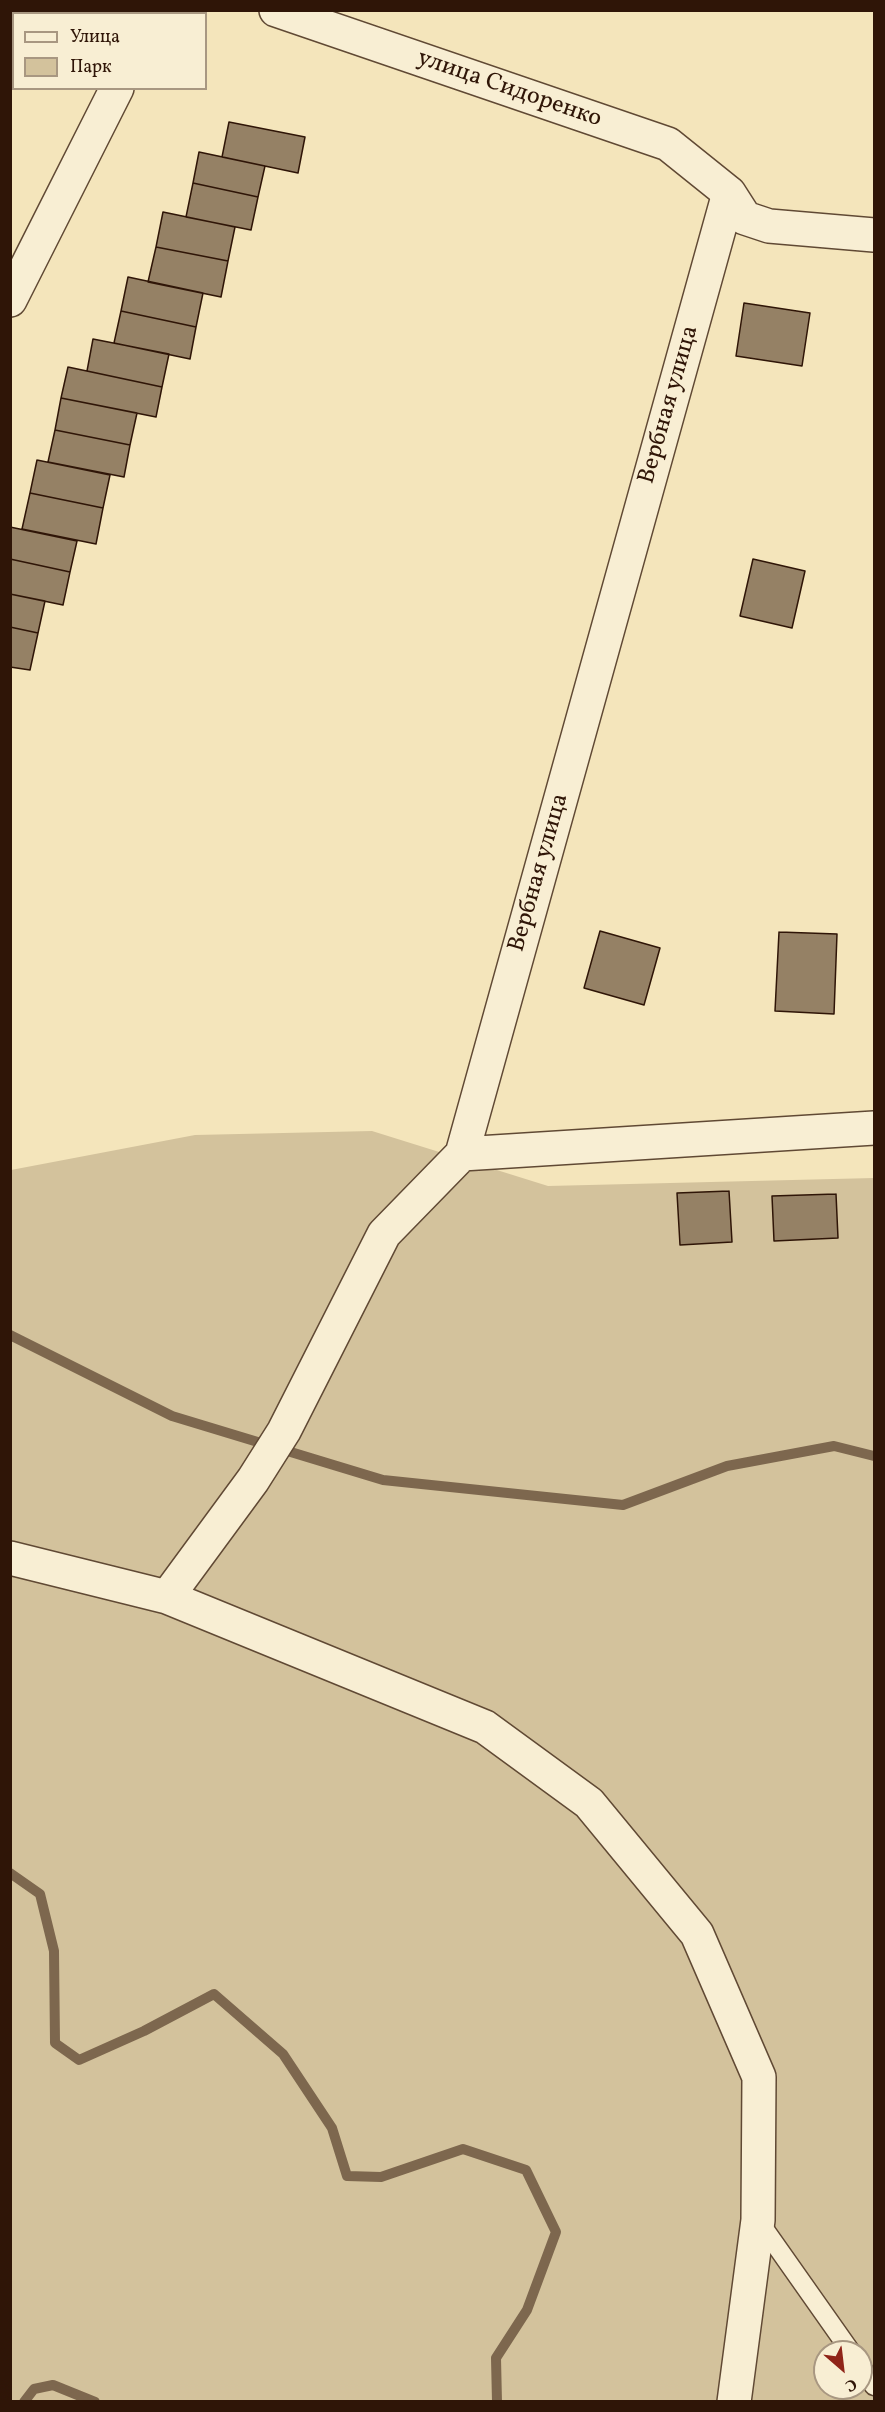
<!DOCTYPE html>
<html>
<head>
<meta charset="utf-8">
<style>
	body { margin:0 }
	#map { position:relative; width:885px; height:2412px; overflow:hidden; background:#f4e5bb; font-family:Vollkorn,serif }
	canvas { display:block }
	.frame { position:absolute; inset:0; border:12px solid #2f1507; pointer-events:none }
	.legend { position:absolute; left:12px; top:12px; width:195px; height:78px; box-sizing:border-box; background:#f8eed3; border:2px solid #a89781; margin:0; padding:8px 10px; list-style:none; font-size:18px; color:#2f1507 }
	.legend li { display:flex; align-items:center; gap:12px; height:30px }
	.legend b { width:30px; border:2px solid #a89781 }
	.north { position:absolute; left:813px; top:2340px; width:60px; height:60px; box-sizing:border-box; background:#f8eed3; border:2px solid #a89781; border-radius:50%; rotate:152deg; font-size:16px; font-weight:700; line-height:24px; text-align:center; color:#2f1507 }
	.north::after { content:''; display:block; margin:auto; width:21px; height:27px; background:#8f2418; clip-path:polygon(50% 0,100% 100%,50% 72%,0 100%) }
</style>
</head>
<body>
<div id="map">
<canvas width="885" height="2412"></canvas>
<div class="frame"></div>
<ul class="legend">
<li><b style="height:8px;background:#f8eed3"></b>Улица</li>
<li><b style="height:16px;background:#d3c29c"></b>Парк</li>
</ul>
<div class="north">С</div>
</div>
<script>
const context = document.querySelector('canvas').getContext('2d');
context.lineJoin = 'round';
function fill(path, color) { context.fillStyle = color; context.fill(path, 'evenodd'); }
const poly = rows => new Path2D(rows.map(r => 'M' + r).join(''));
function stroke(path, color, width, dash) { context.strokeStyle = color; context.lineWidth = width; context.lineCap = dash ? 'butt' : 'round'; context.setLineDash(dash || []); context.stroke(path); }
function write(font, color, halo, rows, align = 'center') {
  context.font = font + ' Vollkorn,serif'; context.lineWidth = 5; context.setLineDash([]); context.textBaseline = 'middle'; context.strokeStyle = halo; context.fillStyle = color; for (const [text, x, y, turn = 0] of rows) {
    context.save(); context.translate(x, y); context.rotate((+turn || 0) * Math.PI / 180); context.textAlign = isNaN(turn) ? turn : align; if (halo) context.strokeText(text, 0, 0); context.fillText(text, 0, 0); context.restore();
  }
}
fill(poly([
	[372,1131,548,1186,874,1178,874,2401,11,2402,11,1170,195,1135],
	[825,2352,861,2352,861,2388,825,2388]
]), '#d3c29c');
stroke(poly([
	[10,1335,172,1416,383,1480,623,1505,727,1466,834,1446,874,1456],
	[10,1873,40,1894,54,1951,55,2043,79,2060,144,2031,214,1994,283,2054,332,2128,347,2176,381,2177,463,2149,526,2170,556,2232,527,2310,496,2358,497,2402],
	[24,2402,34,2389,53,2385,95,2402]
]), '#7d674e', 10);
const building = poly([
	[229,122,305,137,298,173,222,157,229,122],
	[199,152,265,166,258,197,193,183,199,152],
	[193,183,258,197,251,230,186,217,193,183],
	[163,212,235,227,228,261,156,247,163,212],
	[156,247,228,261,221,297,148,282,156,247],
	[128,277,203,293,196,327,121,311,128,277],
	[744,303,810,313,802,366,736,356,744,303],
	[121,311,196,327,190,359,114,343,121,311],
	[93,339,169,354,162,387,87,371,93,339],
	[68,367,162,387,156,417,61,398,68,367],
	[61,398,137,413,130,445,55,430,61,398],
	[55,430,130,445,124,477,48,462,55,430],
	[37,460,110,475,103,508,30,493,37,460],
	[30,493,103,508,96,544,22,529,30,493],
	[10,527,77,541,70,572,10,559,10,527],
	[10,559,70,572,63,605,10,594,10,559],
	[753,559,805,571,792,628,740,616,753,559],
	[10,594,45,601,38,633,10,627,10,594],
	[10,627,38,633,30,670,10,667,10,627],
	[600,931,660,948,644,1005,584,988,600,931],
	[779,932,837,934,834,1014,775,1011,779,932],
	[729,1191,732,1242,680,1245,677,1193,729,1191],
	[836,1194,838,1238,774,1241,772,1196,836,1194]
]);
fill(building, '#958165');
stroke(building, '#2f1507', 1.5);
const service = poly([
	[758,2220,851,2352],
	[861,2367,874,2386]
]);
const minor = poly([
	[81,10,86,14],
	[276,10,668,144,729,193,745,218,769,226,874,235],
	[729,193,462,1154,874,1128],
	[10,300,117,88],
	[10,1558,167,1597,485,1727,589,1803,697,1934,759,2077,758,2220,734,2402],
	[167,1597,253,1480,284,1431,384,1234,462,1154]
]);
stroke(service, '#604934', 21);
stroke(minor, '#604934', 36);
stroke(service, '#f8eed3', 18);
stroke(minor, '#f8eed3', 33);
write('24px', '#2f1507', '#f8eed3', [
	["улица Сидоренко",509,90,19],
	["Вербная улица",670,405,-74],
	["Вербная улица",540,873,-74]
]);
</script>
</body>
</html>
